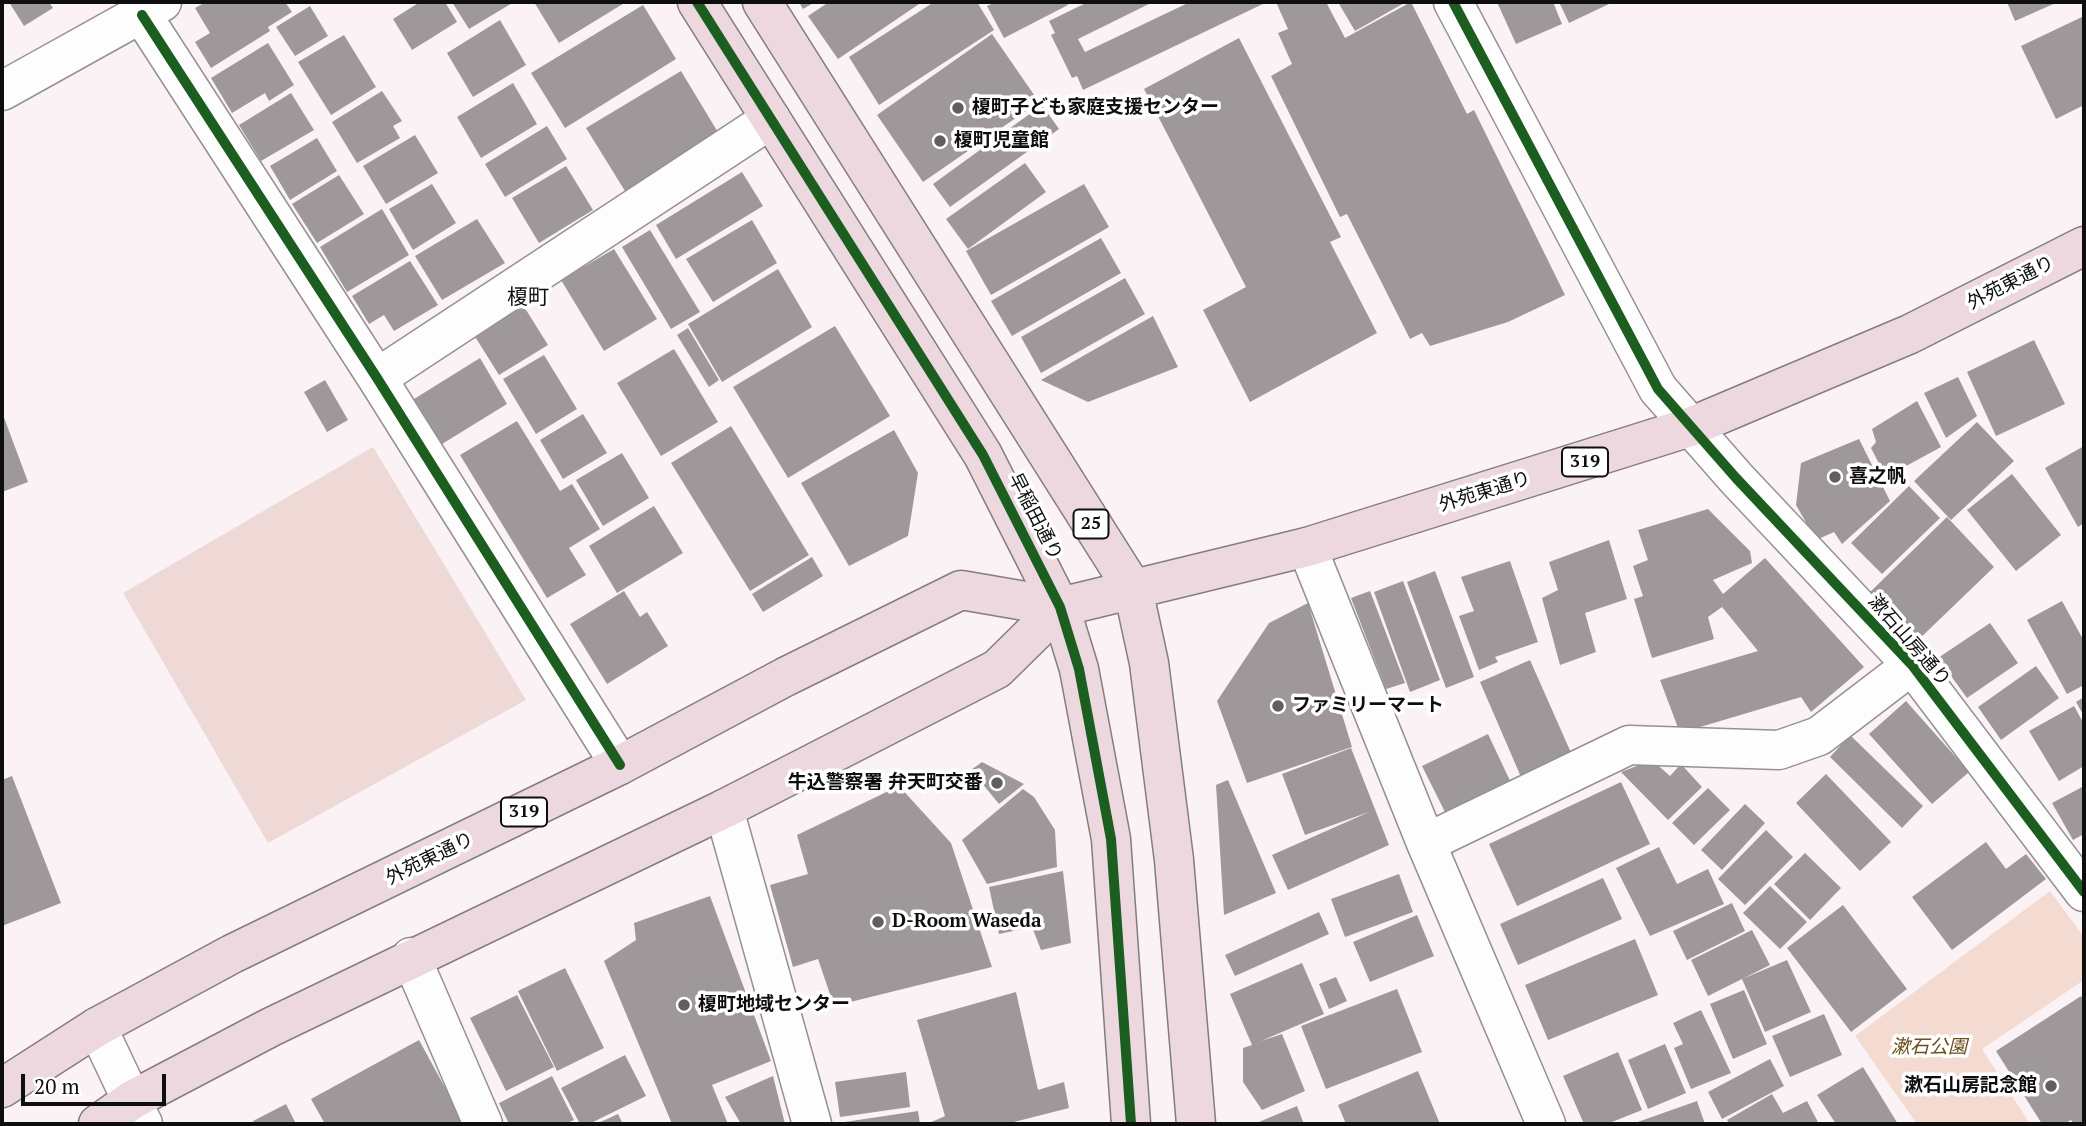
<!DOCTYPE html>
<html>
<head>
<meta charset="utf-8">
<style>
	body { margin:0 }
	#map { position:relative; width:2086px; height:1126px; overflow:hidden; background:#fbf2f5; font-family:"PT Serif",serif }
	canvas { display:block }
	.frame { position:absolute; inset:0; border:4px solid #0e0e0e; pointer-events:none }
	.scale { position:absolute; left:21px; top:1074px; width:145px; height:32px; box-sizing:border-box; border:4px solid #0e0e0e; border-top:0; padding-left:9px; font-size:21px; line-height:24px; white-space:nowrap; color:#0e0e0e; -webkit-text-stroke:5px #fff; paint-order:stroke }
</style>
</head>
<body>
<div id="map">
<canvas width="2086" height="1126"></canvas>
<div class="frame"></div>
<div class="scale">20 m</div>
</div>
<script>
const context = document.querySelector('canvas').getContext('2d');
context.lineJoin = 'round';
function fill(path, color) { context.fillStyle = color; context.fill(path, 'evenodd'); }
const poly = rows => new Path2D(rows.map(r => 'M' + r).join(''));
function stroke(path, color, width, dash) { context.strokeStyle = color; context.lineWidth = width; context.lineCap = dash ? 'butt' : 'round'; context.setLineDash(dash || []); context.stroke(path); }
function write(font, color, halo, rows, align = 'center') {
  context.font = font + ' "PT Serif","Noto Sans JP",serif'; context.lineWidth = 7; context.setLineDash([]); context.textBaseline = 'middle'; context.strokeStyle = halo; context.fillStyle = color; for (const [text, x, y, turn = 0] of rows) {
    context.save(); context.translate(x, y); context.rotate((+turn || 0) * Math.PI / 180); context.textAlign = isNaN(turn) ? turn : align; if (halo) context.strokeText(text, 0, 0); context.fillText(text, 0, 0); context.restore();
  }
}
fill(poly([
	[2050,891,2084,937,2084,980,1982,1049,2030,1124,1917,1124,1855,1036]
]), '#f3dbd2');
fill(poly([
	[373,447,526,700,268,843,123,593]
]), '#eed9d7');
fill(poly([
	[9,2,49,2,53,8,24,26],
	[206,2,285,2,292,12,268,27,270,31,211,68,195,42,210,33,195,8],
	[420,2,445,2,457,22,412,50,393,19],
	[452,2,514,2,469,29],
	[534,2,626,2,559,43],
	[799,2,815,2,803,9],
	[829,2,922,2,838,59,808,16],
	[934,2,977,2,994,30,879,105,849,57],
	[996,2,1066,2,1068,5,1004,38,987,6],
	[1088,2,1153,2,1078,39,1085,52,1190,2,1267,2,1083,90,1077,76,1072,78,1051,35,1055,33,1049,21],
	[1276,2,1326,2,1345,38,1411,2,1467,114,1474,110,1565,295,1508,322,1430,346,1422,333,1410,339,1347,214,1340,217,1271,76,1292,64,1278,33,1288,29],
	[1338,2,1406,2,1355,31],
	[1497,2,1553,2,1562,24,1516,44],
	[1559,2,1607,2,1609,4,1569,23],
	[2007,2,2058,2,2015,21],
	[643,5,676,59,565,128,531,73],
	[310,6,328,36,295,56,276,27],
	[2084,16,2084,105,2056,119,2021,46],
	[500,20,526,65,473,97,447,53],
	[992,34,1039,102,923,182,877,115],
	[344,35,376,87,331,115,298,62],
	[1239,38,1341,237,1330,242,1377,333,1250,402,1203,310,1246,287,1144,89],
	[268,43,294,85,269,101,265,93,232,113,211,78],
	[681,71,719,134,625,191,586,128],
	[513,83,537,124,481,158,457,117],
	[382,91,402,121,393,126,400,138,357,163,332,122],
	[291,93,314,130,261,161,239,125],
	[1042,105,1059,129,950,207,933,184],
	[547,126,567,159,505,197,485,164],
	[415,135,438,173,386,204,363,166],
	[317,138,337,171,290,200,270,166],
	[1025,163,1046,192,968,249,946,219],
	[566,166,593,210,539,243,512,198],
	[742,172,763,206,676,259,656,225],
	[339,175,364,214,317,243,292,204],
	[432,184,456,223,413,250,389,209],
	[1084,184,1109,227,991,295,966,251],
	[382,209,409,255,347,292,320,247],
	[477,219,505,263,442,300,415,256],
	[752,220,777,263,713,302,686,259],
	[650,230,700,312,671,329,622,247],
	[1101,238,1121,273,1012,336,991,301],
	[614,249,657,319,604,351,561,280],
	[410,261,438,305,394,331,384,315,369,324,352,296],
	[778,269,812,327,722,382,688,324],
	[1125,278,1145,314,1041,373,1021,337],
	[523,305,548,345,499,375,474,335],
	[1153,316,1178,367,1088,402,1041,380],
	[835,326,890,416,788,478,733,387],
	[688,328,719,380,709,387,677,335],
	[2034,340,2065,404,1996,436,1967,372],
	[674,349,718,422,661,456,617,383],
	[544,355,577,409,536,434,503,379],
	[480,358,507,404,442,444,414,399],
	[1958,377,1977,416,1946,438,1924,393],
	[325,380,348,420,327,432,304,392],
	[1917,401,1941,447,1897,471,1890,485,1871,448,1876,442,1872,429],
	[2,412,28,482,2,492],
	[583,414,607,453,563,479,540,440],
	[517,421,560,491,572,484,600,529,569,548,586,575,547,598,460,455],
	[1977,422,2014,461,1951,520,1914,481],
	[731,426,809,555,750,591,671,463],
	[894,430,918,473,908,536,849,566,801,483],
	[1859,439,1890,501,1842,544,1834,532,1816,540,1796,505,1801,463],
	[2084,446,2084,523,2078,527,2045,468],
	[622,453,649,498,603,526,576,480],
	[2012,474,2061,535,2016,571,1967,510],
	[1909,486,1940,518,1882,574,1851,543],
	[654,506,683,553,617,593,589,546],
	[1708,509,1750,551,1752,563,1713,580,1723,594,1765,558,1864,667,1811,712,1801,697,1680,733,1660,680,1758,651,1722,607,1708,617,1714,639,1652,658,1634,599,1643,596,1633,566,1648,560,1638,530],
	[1947,517,1994,567,1914,644,1867,595],
	[1609,540,1627,599,1585,613,1596,652,1560,665,1542,598,1558,590,1549,562],
	[812,557,823,576,763,612,752,594],
	[1510,561,1538,642,1495,657,1498,662,1479,670,1459,616,1474,611,1461,577],
	[1435,571,1474,677,1446,688,1407,582],
	[1403,581,1440,680,1410,692,1374,592],
	[624,591,640,617,647,612,668,646,607,684,570,624],
	[1370,591,1405,683,1386,689,1351,598],
	[2062,601,2084,641,2084,685,2067,694,2027,620],
	[1308,603,1352,747,1247,783,1217,701,1269,623],
	[1990,623,2018,663,1967,698,1938,658],
	[1530,660,1572,755,1521,777,1480,682],
	[2036,666,2059,698,2001,740,1978,707],
	[2084,697,2084,716,2076,702],
	[1906,701,1969,772,1932,804,1869,734],
	[2074,706,2084,724,2084,766,2059,781,2029,731],
	[1488,734,1513,787,1448,818,1422,766],
	[1850,735,1923,806,1902,828,1830,757],
	[1351,748,1389,845,1288,890,1272,855,1369,812,1305,835,1282,774],
	[1652,760,1670,776,1681,764,1702,787,1668,820,1621,772],
	[982,762,1024,784,999,804,971,770],
	[1826,774,1891,842,1860,871,1796,803],
	[12,776,61,903,2,926,2,780],
	[1228,780,1276,893,1224,915,1216,785],
	[1621,782,1650,844,1517,906,1489,844],
	[899,786,951,843,992,967,834,1006,818,959,793,967,770,885,808,874,797,835],
	[2084,786,2084,834,2073,840,2052,803],
	[1708,788,1730,810,1694,845,1672,823],
	[1023,789,1034,797,1055,830,1057,867,987,884,962,840],
	[1745,804,1765,823,1722,870,1701,850],
	[1766,830,1793,857,1745,905,1718,879],
	[1986,842,2006,869,2026,854,2046,879,1952,950,1912,897],
	[1659,847,1677,884,1708,869,1724,904,1650,936,1616,868],
	[1805,853,1841,888,1810,920,1774,884],
	[1063,871,1071,943,1041,950,1032,927,999,934,989,887],
	[1399,874,1413,912,1345,937,1331,899],
	[1603,878,1622,919,1518,965,1500,924],
	[1770,886,1807,922,1780,949,1743,913],
	[710,896,771,1061,712,1085,728,1124,672,1124,604,961,636,940,634,923],
	[1732,903,1745,931,1687,960,1673,931],
	[1843,905,1907,989,1851,1032,1787,948],
	[1319,912,1329,934,1235,976,1225,955],
	[1417,915,1434,956,1370,982,1353,942],
	[1752,930,1770,965,1708,996,1691,960],
	[1635,939,1658,995,1548,1040,1525,985],
	[1787,960,1811,1012,1765,1032,1742,979],
	[1302,963,1324,1014,1261,1041,1282,1034,1305,1091,1262,1110,1243,1082,1243,1048,1252,1045,1230,994],
	[565,968,604,1048,557,1071,518,991],
	[1336,977,1347,1001,1329,1009,1319,984],
	[1397,989,1422,1052,1326,1089,1301,1026],
	[1744,990,1767,1044,1733,1059,1710,1004],
	[1016,992,1038,1090,1064,1082,1069,1108,1006,1124,927,1124,945,1116,917,1020],
	[517,995,554,1067,506,1091,470,1018],
	[2081,996,2084,1001,2084,1124,2074,1124,2071,1120,2064,1124,2042,1124,1996,1051],
	[1701,1010,1731,1073,1691,1089,1674,1048,1683,1044,1673,1023],
	[1824,1014,1842,1055,1790,1077,1772,1036],
	[419,1040,465,1124,325,1124,311,1099],
	[1665,1044,1686,1093,1648,1109,1628,1060],
	[1618,1052,1642,1110,1607,1124,1584,1124,1563,1076],
	[625,1055,646,1096,589,1124,580,1124,561,1088],
	[1770,1059,1784,1086,1722,1119,1708,1092],
	[1863,1067,1898,1124,1836,1124,1817,1095],
	[1418,1071,1440,1124,1346,1124,1338,1105],
	[906,1072,910,1107,840,1117,835,1082],
	[552,1076,574,1120,565,1124,509,1124,499,1103],
	[773,1076,785,1124,741,1124,725,1097],
	[1772,1094,1783,1113,1807,1101,1819,1124,1730,1124,1727,1120],
	[1697,1101,1705,1124,1632,1124],
	[286,1104,296,1124,255,1124,253,1121],
	[1297,1106,1304,1124,1254,1124],
	[918,1111,920,1124,838,1124,838,1123],
	[618,1114,623,1124,596,1124]
]), '#9e989b');
const minor = poly([
	[1453,2,1658,389,1736,478,1912,665,2084,892],
	[142,15,377,378,620,765],
	[2,91,162,2],
	[377,378,771,119],
	[1307,547,1426,843,1546,1124],
	[724,809,812,1124],
	[1426,843,1629,745,1779,750,1819,736,1912,665],
	[411,957,483,1124],
	[97,1027,143,1124]
]);
const major = poly([
	[697,2,983,455,1060,607,1079,669,1111,839,1131,1124],
	[762,2,1133,589,1149,663,1174,860,1196,1124],
	[2,1088,97,1027,232,954,620,765,785,677,961,590,1060,607,1307,547,1690,427,1910,334,2084,246],
	[98,1124,132,1100,271,1027,724,809,997,669,1060,607]
]);
stroke(minor, '#959192', 41);
stroke(major, '#827e7f', 41);
stroke(minor, '#fefdfe', 38);
stroke(major, '#edd8e0', 38);
stroke(poly([
	[697,2,983,455,1060,607,1079,669,1111,839,1131,1124],
	[1453,2,1658,389,1736,478,1912,665,2084,892],
	[142,15,377,378,620,765]
]), '#1b5e20', 10);
for (const [x, y, r, color] of [
	[958,108,7,"#615e5f"],
	[940,141,7,"#615e5f"],
	[1835,477,7,"#615e5f"],
	[1278,706,7,"#615e5f"],
	[997,783,7,"#615e5f"],
	[878,922,7,"#615e5f"],
	[684,1005,7,"#615e5f"],
	[2051,1086,7,"#615e5f"]
]) { const dot = new Path2D(); dot.arc(x, y, r, 0, 2 * Math.PI); context.fillStyle = color; context.fill(dot); stroke(dot, '#fff', 2.5); }
for (const [x, y, w] of [
	[1585,462,46],
	[1091,524,35],
	[524,812,46]
]) { const box = new Path2D(); box.roundRect(x - w / 2, y - 14.5, w, 29, 5); context.fillStyle = '#fff'; context.fill(box); stroke(box, '#0e0e0e', 2); }
write('bold 18px', '#0e0e0e', null, [
	["319",1585,462],
	["25",1091,524],
	["319",524,812]
]);
write('bold 19px', '#0e0e0e', '#fff', [
	["榎町子ども家庭支援センター",972,108],
	["榎町児童館",954,141],
	["喜之帆",1849,477],
	["ファミリーマート",1292,706],
	["牛込警察署 弁天町交番",983,783,"right"],
	["D-Room Waseda",892,922],
	["榎町地域センター",698,1005],
	["漱石山房記念館",2037,1086,"right"]
], 'left');
write('19px', '#0e0e0e', '#fff', [
	["外苑東通り",2011,283,-27],
	["外苑東通り",1485,492,-17],
	["早稲田通り",1035,517,63],
	["漱石山房通り",1909,641,49],
	["外苑東通り",430,859,-26]
]);
write('italic 19px', '#6a4f19', '#fff', [
	["漱石公園",1929,1048]
]);
write('21px', '#0e0e0e', '#fff', [
	["榎町",528,298]
]);
</script>
</body>
</html>
